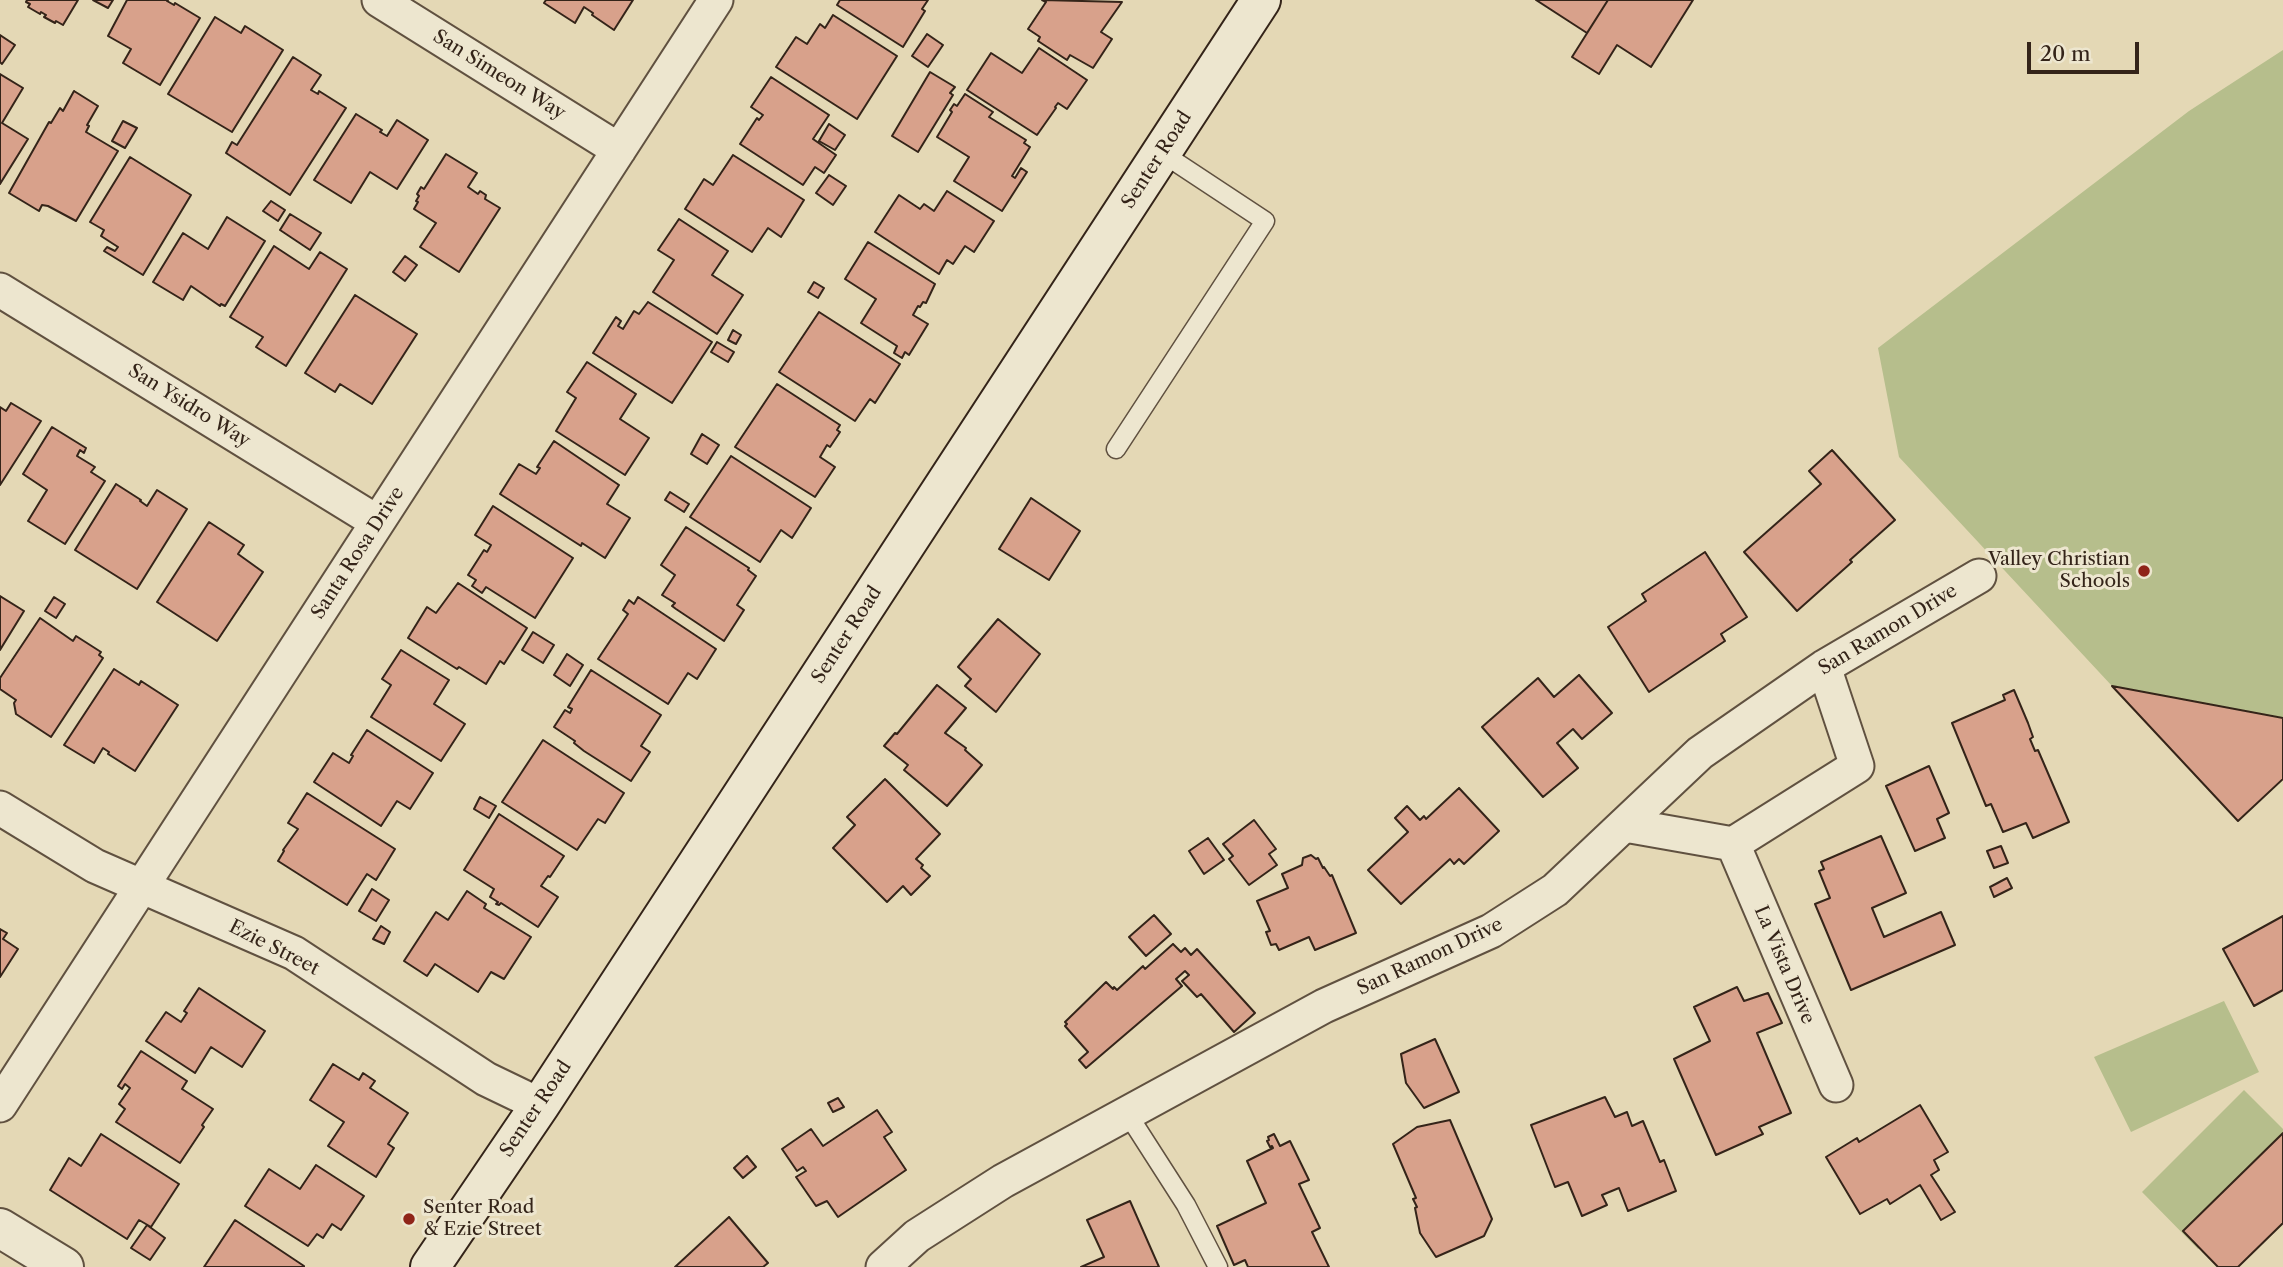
<!DOCTYPE html>
<html>
<head>
<meta charset="utf-8">
<style>
	body { margin:0 }
	#map { position:relative; width:2283px; height:1267px; overflow:hidden; background:#e4d8b5; font-family:"Libre Caslon Text",serif }
	canvas { display:block }
	.scale { position:absolute; left:2027px; top:42px; width:112px; height:32px; box-sizing:border-box; border:4px solid #342419; border-top:0; padding-left:9px; font-size:21px; line-height:24px; white-space:nowrap; color:#342419; -webkit-text-stroke:5px #ede6cf; paint-order:stroke }
</style>
</head>
<body>
<div id="map">
<canvas width="2283" height="1267"></canvas>
<div class="scale">20 m</div>
</div>
<script>
const context = document.querySelector('canvas').getContext('2d');
context.lineJoin = 'round';
function fill(path, color) { context.fillStyle = color; context.fill(path, 'evenodd'); }
const poly = rows => new Path2D(rows.map(r => 'M' + r).join(''));
function stroke(path, color, width, dash) { context.strokeStyle = color; context.lineWidth = width; context.lineCap = dash ? 'butt' : 'round'; context.setLineDash(dash || []); context.stroke(path); }
function write(font, color, halo, rows, align = 'center') {
  context.font = font + ' "Libre Caslon Text",serif'; context.lineWidth = 6; context.setLineDash([]); context.textBaseline = 'middle'; context.strokeStyle = halo; context.fillStyle = color; for (const [text, x, y, turn = 0] of rows) {
    context.save(); context.translate(x, y); context.rotate((+turn || 0) * Math.PI / 180); context.textAlign = isNaN(turn) ? turn : align; if (halo) context.strokeText(text, 0, 0); context.fillText(text, 0, 0); context.restore();
  }
}
fill(poly([
	[2283,50,2283,718,2112,686,1899,457,1878,348,2189,111],
	[2224,1001,2259,1072,2131,1132,2094,1057],
	[2244,1090,2283,1129,2283,1164,2198,1249,2142,1192]
]), '#b6be8c');
const building = poly([
	[27,0,78,0,63,25,56,21,55,23,44,17,46,15,41,12,40,14,28,7,30,4,26,2,27,0],
	[93,0,113,0,108,8,93,0],
	[127,0,168,0,167,1,174,5,175,3,200,18,160,85,123,63,131,49,108,36,127,0],
	[546,0,633,0,614,30,592,15,593,13,584,7,575,23,544,3,546,0],
	[840,0,928,0,922,9,925,11,903,47,837,5,840,0],
	[1042,0,1122,2,1101,32,1112,39,1093,68,1070,55,1067,60,1038,41,1040,37,1028,29,1046,2,1042,0],
	[1536,0,1608,0,1587,33,1536,0],
	[1608,0,1693,0,1651,67,1617,45,1599,74,1572,57,1608,0],
	[833,15,897,56,857,119,776,67,796,37,807,44,820,24,825,28,833,15],
	[215,17,241,33,245,26,283,50,232,132,168,94,215,17],
	[927,34,943,45,928,67,912,56,927,34],
	[0,35,15,45,2,64,0,62,0,35],
	[1039,48,1087,80,1067,109,1058,103,1055,107,1056,108,1037,135,967,90,991,53,1022,73,1039,48],
	[293,57,321,75,311,90,318,94,319,91,346,108,290,195,226,153,232,142,237,145,293,57],
	[930,72,955,87,950,93,953,95,918,152,892,136,930,72],
	[0,74,23,88,2,123,28,139,0,184,0,74],
	[771,77,829,115,813,139,836,155,824,173,815,167,803,185,740,144,757,118,759,120,763,115,751,107,771,77],
	[74,91,98,106,87,125,89,126,86,132,118,151,76,221,48,206,42,205,39,211,9,193,49,122,51,123,60,108,63,111,74,91],
	[965,94,993,112,989,117,1026,140,1024,143,1030,147,1012,176,1015,178,1021,168,1027,172,1002,211,954,181,969,157,937,137,952,112,950,110,954,104,957,106,965,94],
	[356,114,382,130,380,132,387,136,397,120,428,140,397,189,370,172,351,203,314,180,356,114],
	[123,121,137,128,125,148,112,141,123,121],
	[829,124,845,135,835,150,819,141,829,124],
	[446,154,477,173,468,187,478,194,480,191,486,195,485,199,500,208,459,272,420,247,436,223,414,209,418,202,416,201,419,196,417,194,421,187,424,189,446,154],
	[733,155,804,200,781,237,768,228,752,252,685,209,704,179,713,185,733,155],
	[130,157,191,195,143,275,104,251,107,247,115,251,118,247,101,236,104,230,90,222,130,157],
	[829,175,846,186,833,205,816,193,829,175],
	[947,191,994,221,974,252,965,246,953,264,947,260,939,274,875,232,899,195,920,209,924,204,934,211,947,191],
	[271,201,285,210,278,221,263,211,271,201],
	[290,214,321,233,310,250,280,230,290,214],
	[227,217,265,241,225,306,221,304,220,306,191,286,183,300,153,282,183,233,208,249,227,217],
	[679,219,728,251,712,275,743,295,717,334,653,292,674,260,658,250,679,219],
	[868,242,935,284,926,303,923,302,920,307,918,306,913,315,928,324,909,355,905,352,902,358,894,353,897,346,861,323,876,299,845,279,868,242],
	[274,246,309,269,320,252,347,269,286,366,256,347,263,337,230,317,274,246],
	[405,256,417,265,405,281,393,272,405,256],
	[814,282,824,288,818,298,808,292,814,282],
	[355,295,417,334,372,404,340,384,335,392,305,373,355,295],
	[648,302,712,342,672,403,593,353,616,317,621,321,618,326,623,329,634,311,639,314,648,302],
	[819,312,900,364,875,403,870,399,855,421,779,372,819,312],
	[733,330,741,335,736,344,728,340,733,330],
	[717,342,734,352,728,362,711,352,717,342],
	[587,362,636,394,620,419,649,438,625,475,556,431,576,398,567,392,587,362],
	[777,384,840,425,837,430,840,432,830,447,827,445,820,457,835,467,815,497,735,447,777,384],
	[11,403,41,421,0,485,0,407,6,411,11,403],
	[52,427,86,448,84,453,80,450,77,456,95,467,91,472,105,481,65,544,28,521,47,490,23,474,52,427],
	[702,434,719,445,707,464,691,454,702,434],
	[554,441,619,485,607,504,630,518,605,558,582,543,581,546,500,494,519,464,536,474,540,468,537,467,554,441],
	[1832,450,1895,520,1850,560,1852,562,1797,611,1744,552,1821,484,1809,471,1832,450],
	[731,456,811,508,792,538,781,530,760,562,690,517,731,456],
	[116,484,141,500,140,501,147,506,157,490,187,509,137,589,75,550,116,484],
	[670,492,689,504,684,512,665,500,670,492],
	[1031,498,1080,531,1049,580,999,549,1031,498],
	[493,506,573,558,535,618,486,587,482,593,472,586,476,580,468,575,484,550,487,552,491,545,475,535,493,506],
	[209,522,244,545,238,554,263,572,217,641,157,602,209,522],
	[686,527,749,568,748,570,756,576,737,605,744,610,724,641,676,609,672,606,675,603,662,595,675,575,661,565,686,527],
	[1705,552,1747,617,1721,634,1725,641,1649,692,1608,627,1646,601,1642,594,1705,552],
	[458,583,527,628,504,664,500,661,486,684,459,667,457,669,408,638,427,607,436,613,458,583],
	[0,596,24,611,0,650,0,596],
	[54,597,65,604,56,618,45,611,54,597],
	[638,597,716,649,697,679,688,673,668,704,598,659,628,614,623,610,629,600,634,604,638,597],
	[40,618,73,641,76,636,101,652,99,655,103,658,51,737,16,714,14,703,16,700,0,689,0,678,40,618],
	[998,619,1040,654,996,712,965,686,971,679,958,667,998,619],
	[533,632,554,645,543,663,522,650,533,632],
	[401,650,449,680,434,704,465,724,441,761,371,717,391,685,382,679,401,650],
	[567,654,583,665,570,686,554,675,567,654],
	[114,669,139,685,141,681,178,705,135,771,108,754,109,752,103,748,94,763,64,745,114,669],
	[591,670,661,715,641,746,650,752,631,781,584,751,574,743,575,741,554,727,565,710,570,713,572,709,568,707,591,670],
	[1579,675,1612,713,1582,739,1573,729,1557,743,1578,768,1543,797,1482,727,1538,678,1554,697,1579,675],
	[937,685,966,708,945,733,966,748,965,750,982,765,947,806,904,770,908,765,884,746,895,733,897,734,937,685],
	[2112,686,2283,718,2283,779,2238,821,2112,686],
	[2014,690,2028,723,2033,737,2030,739,2035,751,2038,750,2069,822,2033,838,2026,823,2003,832,1991,804,1986,806,1952,723,2005,700,2003,695,2014,690],
	[367,730,433,773,410,809,397,801,381,826,314,782,333,753,349,763,353,756,351,755,367,730],
	[543,740,624,793,605,823,598,819,577,850,502,802,543,740],
	[1929,766,1949,813,1937,819,1945,838,1915,851,1886,786,1929,766],
	[885,779,940,834,916,859,923,865,921,868,930,876,911,895,903,886,887,902,833,848,855,825,847,817,885,779],
	[1459,788,1499,831,1464,864,1459,859,1454,864,1450,859,1401,904,1368,870,1408,832,1395,818,1407,806,1420,820,1424,816,1426,819,1459,788],
	[307,793,395,849,376,880,367,874,347,905,278,861,284,851,283,850,298,829,288,823,307,793],
	[480,797,496,806,489,818,474,809,480,797],
	[499,814,564,856,550,877,548,876,541,886,558,897,538,927,501,903,499,905,496,904,498,902,490,897,494,889,464,870,499,814],
	[1254,820,1276,849,1269,854,1277,865,1249,885,1229,859,1233,856,1223,844,1254,820],
	[1881,836,1906,893,1872,908,1884,937,1941,912,1955,945,1851,990,1815,904,1830,898,1819,871,1824,869,1821,862,1881,836],
	[1208,838,1224,860,1204,874,1189,851,1208,838],
	[2001,846,2008,863,1994,868,1987,851,2001,846],
	[1311,855,1316,859,1318,858,1323,868,1324,867,1330,876,1332,875,1356,933,1315,950,1309,937,1279,950,1276,944,1271,945,1266,932,1270,931,1257,901,1288,888,1282,874,1302,865,1303,858,1311,855],
	[2007,878,2012,888,1994,897,1990,887,2007,878],
	[372,889,389,900,376,921,359,911,372,889],
	[467,891,486,904,484,908,531,937,504,979,491,972,478,992,435,964,427,976,404,961,436,912,448,920,467,891],
	[1154,915,1171,934,1146,956,1129,937,1154,915],
	[2283,916,2283,990,2254,1006,2223,949,2283,916],
	[381,926,390,932,384,944,373,939,381,926],
	[0,929,7,933,3,939,18,949,0,977,0,929],
	[1173,944,1181,952,1185,948,1191,955,1197,949,1255,1013,1234,1032,1201,994,1197,997,1182,981,1189,975,1185,971,1176,979,1182,986,1086,1068,1079,1060,1088,1052,1065,1026,1067,1024,1065,1022,1106,982,1113,989,1114,987,1117,990,1143,966,1145,969,1173,944],
	[1737,987,1744,1001,1768,993,1782,1023,1757,1033,1791,1113,1759,1127,1763,1134,1716,1155,1674,1059,1710,1041,1694,1007,1737,987],
	[199,988,265,1031,242,1067,211,1047,195,1073,146,1041,166,1012,181,1022,187,1013,184,1011,199,988],
	[1435,1039,1459,1092,1424,1108,1406,1083,1401,1054,1435,1039],
	[141,1051,187,1081,182,1089,213,1109,202,1125,204,1127,180,1163,116,1122,125,1109,119,1104,130,1088,125,1084,122,1089,118,1086,141,1051],
	[333,1064,359,1080,363,1073,375,1081,370,1088,408,1113,388,1144,394,1148,376,1177,328,1146,344,1122,310,1100,333,1064],
	[1605,1097,1615,1117,1627,1112,1632,1126,1643,1121,1660,1162,1664,1160,1676,1191,1628,1211,1619,1188,1602,1195,1607,1205,1582,1216,1568,1182,1555,1187,1531,1125,1605,1097],
	[838,1098,844,1107,833,1112,828,1103,838,1098],
	[1920,1105,1948,1152,1934,1160,1939,1170,1931,1175,1955,1212,1941,1220,1920,1185,1890,1204,1887,1199,1860,1214,1826,1157,1857,1138,1859,1142,1920,1105],
	[877,1110,892,1132,884,1137,906,1170,838,1217,827,1201,816,1206,796,1177,806,1171,803,1167,797,1171,782,1149,811,1129,823,1146,877,1110],
	[1450,1120,1492,1219,1484,1236,1436,1257,1420,1233,1415,1208,1417,1207,1413,1199,1416,1198,1393,1144,1417,1127,1450,1120],
	[2283,1133,2283,1223,2238,1267,2218,1267,2183,1231,2283,1133],
	[101,1134,179,1184,151,1227,139,1220,127,1239,50,1190,69,1158,81,1166,101,1134],
	[1274,1134,1280,1146,1290,1141,1309,1180,1299,1184,1320,1228,1312,1232,1329,1267,1248,1267,1245,1260,1234,1265,1217,1226,1266,1203,1247,1161,1273,1148,1272,1146,1270,1147,1267,1141,1269,1140,1268,1137,1274,1134],
	[747,1156,756,1167,743,1178,734,1168,747,1156],
	[316,1165,364,1196,341,1230,332,1224,323,1238,317,1234,308,1246,245,1206,269,1169,300,1189,316,1165],
	[1130,1201,1159,1267,1081,1267,1104,1257,1087,1220,1130,1201],
	[729,1217,768,1263,763,1267,675,1267,729,1217],
	[235,1220,304,1266,304,1267,204,1267,235,1220],
	[147,1225,165,1238,150,1260,131,1248,147,1225]
]);
fill(building, '#d8a18b');
stroke(building, '#342419', 2);
const service = poly([
	[1116,449,1265,221,1162,153],
	[1127,1113,1186,1205,1218,1267]
]);
const minor = poly([
	[379,0,619,150],
	[0,290,377,522],
	[0,808,95,866,294,953,486,1079,540,1105],
	[1625,825,1733,844,1836,1085],
	[1733,844,1857,766,1824,667],
	[0,1105,716,0],
	[883,1267,917,1236,1003,1181,1324,1006,1491,931,1555,890,1700,753,1824,667,1979,576]
]);
const tertiary = poly([
	[0,1228,64,1267]
]);
const secondary = poly([
	[430,1267,540,1105,1261,0]
]);
stroke(service, '#605140', 21);
stroke(minor, '#605140', 37);
stroke(tertiary, '#605140', 42);
stroke(secondary, '#342419', 42);
stroke(service, '#ede6cf', 18);
stroke(minor, '#ede6cf', 33);
stroke(tertiary, '#ede6cf', 38);
stroke(secondary, '#ede6cf', 38);
for (const [x, y, r, color] of [
	[2144,571,7,"#8f2418"],
	[409,1219,7,"#8f2418"]
]) { const dot = new Path2D(); dot.arc(x, y, r, 0, 2 * Math.PI); context.fillStyle = color; context.fill(dot); stroke(dot, '#ede6cf', 2.5); }
write('19px', '#342419', '#ede6cf', [
	["San Simeon Way",499,75,32],
	["Senter Road",1157,160,-57],
	["San Ysidro Way",189,406,32],
	["Santa Rosa Drive",358,553,-57],
	["San Ramon Drive",1888,630,-31],
	["Senter Road",847,635,-57],
	["Ezie Street",274,948,27],
	["San Ramon Drive",1430,957,-25],
	["La Vista Drive",1784,965,67],
	["Senter Road",536,1109,-56]
]);
write('19px', '#342419', '#ede6cf', [
	["Valley Christian",2130,560],
	["Schools",2130,582],
	["Senter Road",423,1208,"left"],
	["& Ezie Street",423,1230,"left"]
], 'right');
</script>
</body>
</html>
